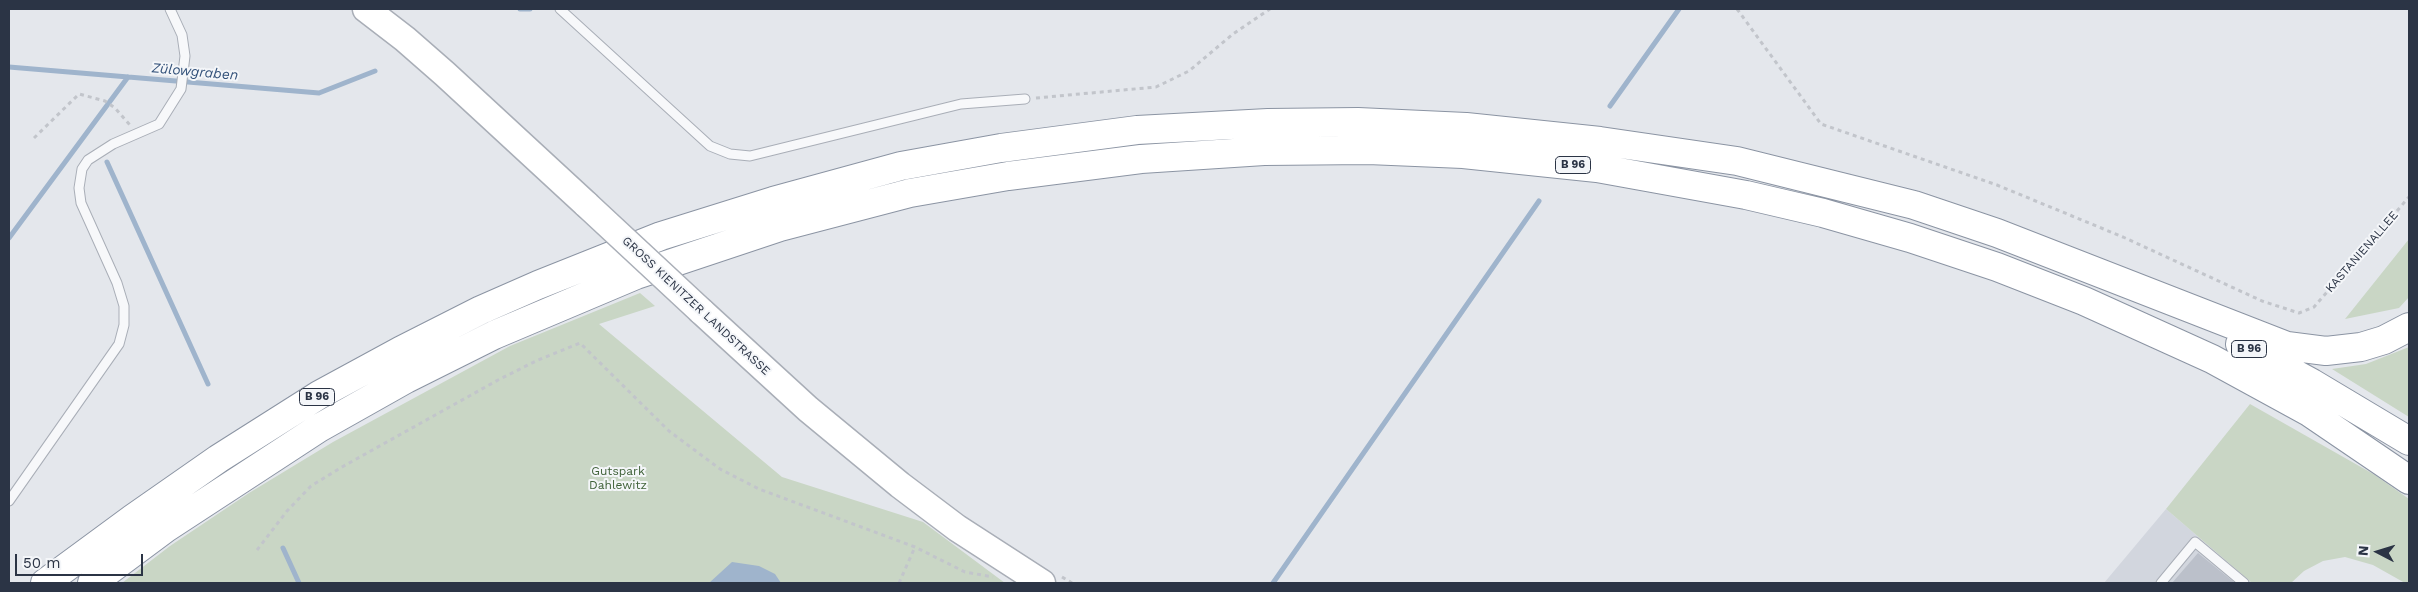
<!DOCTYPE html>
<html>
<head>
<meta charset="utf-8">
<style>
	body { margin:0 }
	#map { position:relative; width:2418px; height:592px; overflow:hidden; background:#e4e7ec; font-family:"Work Sans",sans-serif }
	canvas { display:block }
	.frame { position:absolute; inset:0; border:10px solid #2b3445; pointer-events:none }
	.north { position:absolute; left:2353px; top:527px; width:50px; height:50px; -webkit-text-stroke:4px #f4f6f9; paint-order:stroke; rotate:275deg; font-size:14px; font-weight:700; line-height:20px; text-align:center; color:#2b3445 }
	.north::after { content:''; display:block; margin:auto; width:18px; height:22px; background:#2b3445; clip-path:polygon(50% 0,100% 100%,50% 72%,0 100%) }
	.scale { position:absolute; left:15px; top:554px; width:128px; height:22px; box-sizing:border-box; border:2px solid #2b3445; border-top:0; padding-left:6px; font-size:15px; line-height:18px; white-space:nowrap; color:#2b3445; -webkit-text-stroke:4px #f4f6f9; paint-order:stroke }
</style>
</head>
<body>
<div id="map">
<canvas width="2418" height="592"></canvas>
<div class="frame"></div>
<div class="north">N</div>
<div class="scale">50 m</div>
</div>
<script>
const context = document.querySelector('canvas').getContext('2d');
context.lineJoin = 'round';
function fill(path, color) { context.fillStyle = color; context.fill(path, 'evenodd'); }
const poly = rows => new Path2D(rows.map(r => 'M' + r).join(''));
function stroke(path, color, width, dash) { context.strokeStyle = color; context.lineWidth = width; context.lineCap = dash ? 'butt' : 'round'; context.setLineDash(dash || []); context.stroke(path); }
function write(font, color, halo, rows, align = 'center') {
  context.font = font + ' "Work Sans",sans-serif'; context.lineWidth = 4; context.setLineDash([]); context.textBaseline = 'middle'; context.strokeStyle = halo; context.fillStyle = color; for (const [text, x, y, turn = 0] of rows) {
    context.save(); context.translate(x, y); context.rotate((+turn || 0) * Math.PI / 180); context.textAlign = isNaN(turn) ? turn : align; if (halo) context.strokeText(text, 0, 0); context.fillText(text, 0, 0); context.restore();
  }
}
fill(poly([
	[2166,509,2252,583,2104,583]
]), '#d2d6de');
fill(poly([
	[2409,239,2409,297,2399,308,2345,319],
	[640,293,655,306,599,324,782,477,923,522,1005,583,122,583,170,546,249,493,333,442,510,346],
	[2409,347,2409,417,2332,369,2366,364],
	[2250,404,2375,475,2409,499,2409,583,2405,583,2373,565,2345,557,2323,561,2304,571,2291,583,2252,583,2166,509]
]), '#c9d6c5');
fill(poly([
	[732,562,759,566,775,574,781,583,709,583]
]), '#9fb4cc');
stroke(poly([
	[520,9,530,9],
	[9,67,319,93,375,71],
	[1610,106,1679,9],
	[107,162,208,384],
	[9,238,128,77],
	[283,548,299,583],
	[1273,583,1539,201]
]), '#9fb4cc', 5);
fill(poly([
	[2198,553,2235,583,2172,583]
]), '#bbc0ca');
const service = poly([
	[560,9,710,146,730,154,750,156,961,104,1025,99],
	[9,501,119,344,124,325,124,306,117,283,81,203,79,188,82,169,88,160,113,144,159,124,181,89,185,56,182,35,170,9],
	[2161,583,2195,542,2244,583]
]);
const secondary = poly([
	[366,9,405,39,445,74,587,205],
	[701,311,808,409,900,485,957,528,1042,583]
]);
const trunk = poly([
	[2240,344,2312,383,2409,441],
	[45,583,132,519,218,459,319,395,400,351,481,310,538,285,661,236,773,201,901,166,1001,148,1137,130,1268,123,1358,122,1466,127,1600,141,1737,161,1914,205,1997,233,2287,346,2326,351,2361,347,2384,340,2409,327],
	[92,583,166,528,319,428,406,379,494,335,636,275,780,227,910,193,1008,176,1141,159,1264,151,1368,150,1463,154,1597,168,1746,195,1823,213,1910,238,1997,267,2084,301,2212,359,2309,412,2409,480]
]);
stroke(service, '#a9aeb7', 11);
stroke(secondary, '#a9aeb7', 29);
stroke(trunk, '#8b94a3', 30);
stroke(poly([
	[1737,9,1821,124,1997,185,2123,237,2262,301,2299,313,2314,307,2409,197],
	[1036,98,1156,87,1189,71,1233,34,1270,9],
	[34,138,79,94,105,101,115,108,130,125],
	[257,550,287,511,311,486,342,467,498,380,536,361,580,343,669,431,720,469,759,489,915,547,965,572,993,577],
	[1062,577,1072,583],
	[899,583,915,547]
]), '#c2c5cb', 3, [4, 4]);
stroke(service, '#f7f8fa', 9);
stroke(secondary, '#fff', 26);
stroke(trunk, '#fff', 28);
const secondaryBridge = poly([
	[587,205,701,311]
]);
stroke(secondaryBridge, '#a9aeb7', 29, []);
stroke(secondaryBridge, '#fff', 26);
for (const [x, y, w] of [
	[1573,165,35],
	[2249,349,35],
	[317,397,35]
]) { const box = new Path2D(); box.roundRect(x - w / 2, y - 8.5, w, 17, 4); context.fillStyle = '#f4f6f9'; context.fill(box); stroke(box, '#2b3445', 1); }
write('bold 11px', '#2b3445', null, [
	["B 96",1573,165],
	["B 96",2249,349],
	["B 96",317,397]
]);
write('12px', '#2b3445', '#f4f6f9', [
	["KASTANIENALLEE",2362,252,-49],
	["GROSS KIENITZER LANDSTRASSE",696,306,43]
]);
write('12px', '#3f6138', '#f4f6f9', [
	["Gutspark",618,471],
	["Dahlewitz",618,485]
]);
write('italic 14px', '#34527a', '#f4f6f9', [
	["Zülowgraben",195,72,5]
]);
</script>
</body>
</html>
